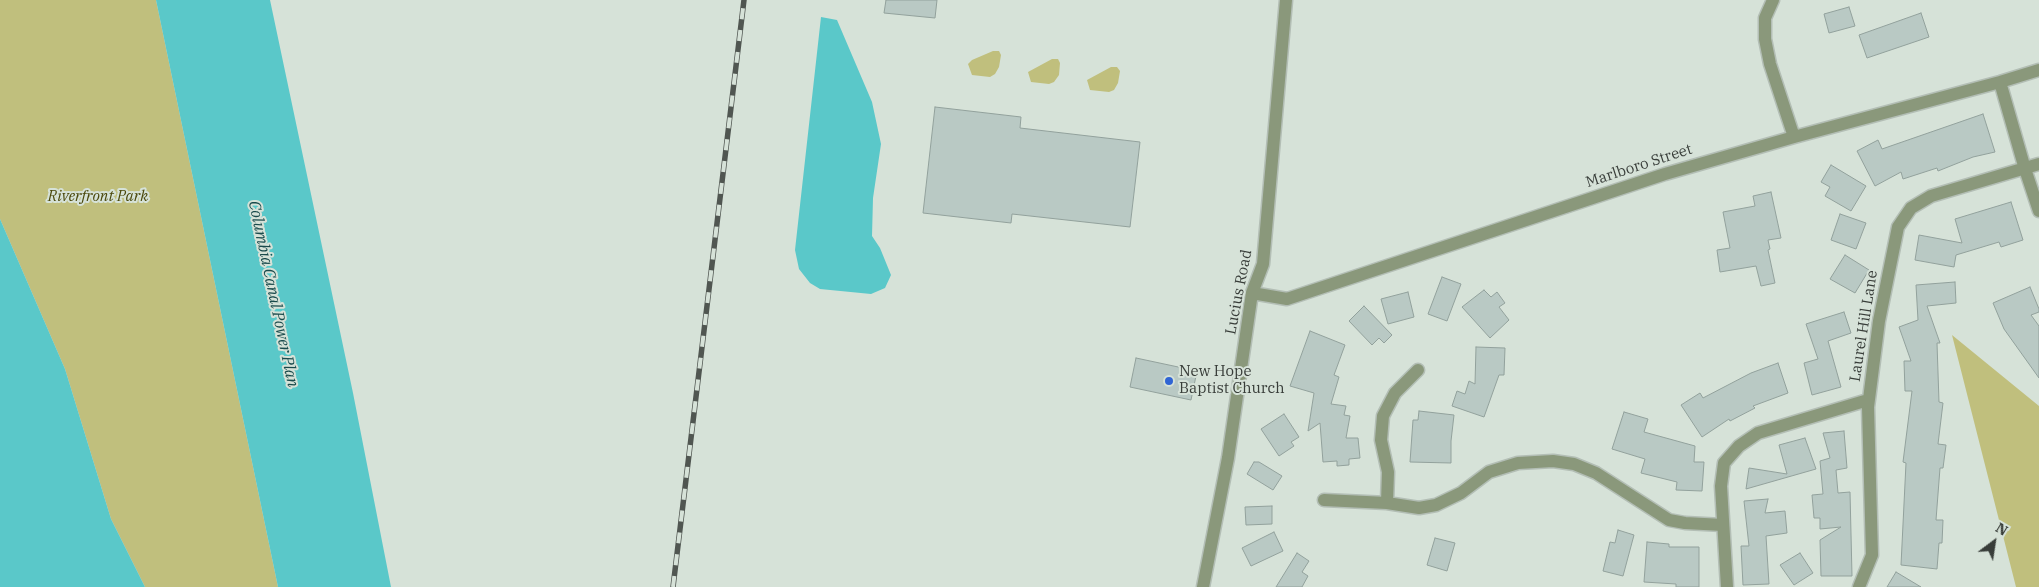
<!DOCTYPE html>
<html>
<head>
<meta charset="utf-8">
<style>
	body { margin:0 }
	#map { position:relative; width:2039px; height:587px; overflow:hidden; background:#d6e2d8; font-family:"IBM Plex Serif",serif }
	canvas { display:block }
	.north { position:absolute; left:1969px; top:517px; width:50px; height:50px; -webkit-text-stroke:4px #d6e2d8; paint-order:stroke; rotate:31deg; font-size:14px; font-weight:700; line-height:20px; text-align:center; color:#383d39 }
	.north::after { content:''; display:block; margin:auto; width:18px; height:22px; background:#383d39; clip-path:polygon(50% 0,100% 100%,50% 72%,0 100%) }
</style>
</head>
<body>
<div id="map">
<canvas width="2039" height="587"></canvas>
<div class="north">N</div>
</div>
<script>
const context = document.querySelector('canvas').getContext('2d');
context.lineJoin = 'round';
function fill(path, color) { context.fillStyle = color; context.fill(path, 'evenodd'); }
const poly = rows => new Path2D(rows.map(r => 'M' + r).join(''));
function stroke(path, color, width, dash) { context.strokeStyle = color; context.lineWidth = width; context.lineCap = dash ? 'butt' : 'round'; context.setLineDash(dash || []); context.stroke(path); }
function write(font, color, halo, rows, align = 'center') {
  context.font = font + ' "IBM Plex Serif",serif'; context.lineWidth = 4; context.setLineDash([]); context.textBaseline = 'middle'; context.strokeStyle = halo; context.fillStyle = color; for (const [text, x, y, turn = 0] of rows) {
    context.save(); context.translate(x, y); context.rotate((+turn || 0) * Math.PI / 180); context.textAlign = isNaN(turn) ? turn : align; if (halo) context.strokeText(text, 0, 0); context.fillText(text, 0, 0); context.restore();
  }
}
fill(poly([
	[0,0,156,0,278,587,145,587,111,519,65,369,0,219],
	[993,51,999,51,1001,55,999,67,995,74,990,77,972,75,968,64,972,60],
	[1052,59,1058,59,1060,63,1059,75,1054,82,1049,84,1031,82,1028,72],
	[1111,67,1117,67,1120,71,1118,83,1114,90,1109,92,1090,90,1087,80],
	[1952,335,2039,406,2039,587,2016,587]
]), '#c0bf7d');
fill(poly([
	[156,0,270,0,353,393,391,587,278,587],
	[821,17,837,20,872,102,881,144,873,198,872,236,880,248,891,275,885,288,871,294,820,289,810,283,799,269,795,250],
	[0,219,65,369,111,519,145,587,0,587]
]), '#5ac8c9');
const building = poly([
	[886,0,937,0,935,18,884,13,886,0],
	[1849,7,1855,26,1829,33,1824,14,1849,7],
	[1921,13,1929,37,1867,58,1859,35,1921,13],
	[935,107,1021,117,1020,128,1140,142,1130,227,1012,214,1011,223,923,213,935,107],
	[1983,114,1995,152,1973,157,1938,171,1937,168,1903,179,1901,172,1875,186,1857,151,1878,140,1882,149,1983,114],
	[1831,165,1866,186,1851,211,1825,196,1830,187,1821,182,1831,165],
	[1771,192,1781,238,1768,240,1770,249,1768,250,1775,283,1761,286,1756,266,1720,272,1717,250,1730,248,1723,212,1755,206,1753,196,1771,192],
	[2011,202,2023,240,2001,247,1999,242,1956,255,1954,267,1915,260,1919,235,1962,243,1955,219,2011,202],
	[1840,214,1866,223,1856,249,1831,240,1840,214],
	[1845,255,1869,270,1855,293,1830,279,1845,255],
	[1442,277,1461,284,1447,321,1428,314,1442,277],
	[1955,282,1956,303,1927,306,1940,343,1937,343,1939,402,1943,403,1938,444,1946,445,1943,468,1940,468,1936,520,1943,520,1942,543,1939,543,1937,569,1901,565,1906,463,1903,462,1912,391,1905,391,1904,361,1911,361,1899,327,1918,320,1916,285,1955,282],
	[2030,287,2039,309,2039,312,2031,315,2039,326,2039,378,2004,329,1993,303,2030,287],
	[1484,290,1491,297,1497,292,1505,303,1499,307,1509,320,1490,338,1462,307,1484,290],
	[1408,292,1414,317,1388,324,1381,299,1408,292],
	[1364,306,1392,335,1384,343,1379,338,1372,345,1349,321,1364,306],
	[1844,312,1851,333,1828,341,1841,387,1812,395,1804,363,1818,359,1806,324,1844,312],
	[1310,331,1345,345,1334,375,1339,377,1331,404,1346,406,1344,415,1350,416,1346,438,1358,438,1360,458,1349,459,1349,465,1337,466,1337,461,1323,462,1320,423,1308,431,1314,393,1290,386,1310,331],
	[1476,347,1505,348,1504,375,1499,375,1484,417,1452,406,1457,391,1465,394,1469,381,1475,384,1476,347],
	[1136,358,1197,371,1191,400,1130,387,1136,358],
	[1778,363,1788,393,1753,406,1755,408,1730,421,1729,419,1702,437,1681,405,1700,393,1703,398,1751,373,1778,363],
	[1419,411,1454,415,1451,441,1451,463,1410,462,1413,420,1418,420,1419,411],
	[1624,412,1648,419,1644,432,1695,446,1694,462,1704,462,1702,491,1676,490,1677,482,1641,473,1645,459,1612,449,1624,412],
	[1284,414,1299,437,1291,442,1294,446,1279,456,1261,429,1284,414],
	[1844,431,1847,468,1836,470,1838,493,1850,492,1852,576,1821,576,1820,540,1841,527,1820,529,1820,518,1814,518,1812,495,1823,494,1820,461,1830,458,1823,433,1844,431],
	[1805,438,1816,469,1746,489,1749,468,1787,474,1779,445,1805,438],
	[1254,462,1259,462,1282,476,1273,490,1247,474,1254,462],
	[1768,499,1765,513,1785,511,1787,533,1766,536,1769,584,1743,585,1741,546,1749,546,1744,501,1768,499],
	[1272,506,1272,524,1246,525,1245,507,1272,506],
	[1618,530,1634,535,1623,576,1603,571,1610,542,1615,543,1618,530],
	[1274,532,1283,551,1251,566,1242,548,1274,532],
	[1435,538,1455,543,1447,571,1427,565,1435,538],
	[1647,542,1669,544,1669,547,1699,547,1699,587,1676,587,1676,584,1644,582,1647,542],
	[1297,553,1309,561,1302,572,1308,576,1302,587,1276,587,1297,553],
	[1800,553,1813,573,1794,585,1780,565,1800,553],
	[1896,572,1921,587,1887,587,1896,572]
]);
fill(building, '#b9c9c4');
stroke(building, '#92a19c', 1);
const minor = poly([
	[1773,0,1765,18,1765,39,1770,64,1794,137],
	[2000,82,2025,169,2039,211],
	[1252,293,1287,299,1665,174,1794,137,2000,82,2039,70],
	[1324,500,1387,503,1419,508,1436,505,1461,493,1489,472,1518,463,1553,461,1574,464,1596,473,1669,520,1685,523,1723,525],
	[1387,503,1388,472,1381,440,1383,416,1395,393,1418,370],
	[1203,587,1228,458,1252,293,1263,264,1286,0],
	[1727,587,1721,486,1724,463,1739,446,1758,433,1868,400],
	[1859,587,1872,555,1868,407,1879,321,1898,227,1911,208,1931,196,2039,164]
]);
stroke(minor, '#b3beb5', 15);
stroke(minor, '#8a987b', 12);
const rail = poly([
	[673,587,744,0]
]);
stroke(rail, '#505651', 5.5);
stroke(rail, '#d6e2d8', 4, [11]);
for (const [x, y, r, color] of [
	[1169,381,5,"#3065d4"]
]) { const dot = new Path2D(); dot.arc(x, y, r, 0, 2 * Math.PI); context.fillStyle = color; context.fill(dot); stroke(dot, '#d6e2d8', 2); }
write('15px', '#383d39', '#d6e2d8', [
	["Marlboro Street",1639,166,-18],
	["Lucius Road",1239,292,-79],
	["Laurel Hill Lane",1864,326,-81]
]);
write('italic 15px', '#4a480b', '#d6e2d8', [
	["Riverfront Park",98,197]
]);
write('15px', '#383d39', '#d6e2d8', [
	["New Hope",1179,372],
	["Baptist Church",1179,389]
], 'left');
write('italic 16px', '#194a4b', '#d6e2d8', [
	["Columbia Canal Power Plan",273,294,78]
]);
</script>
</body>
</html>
